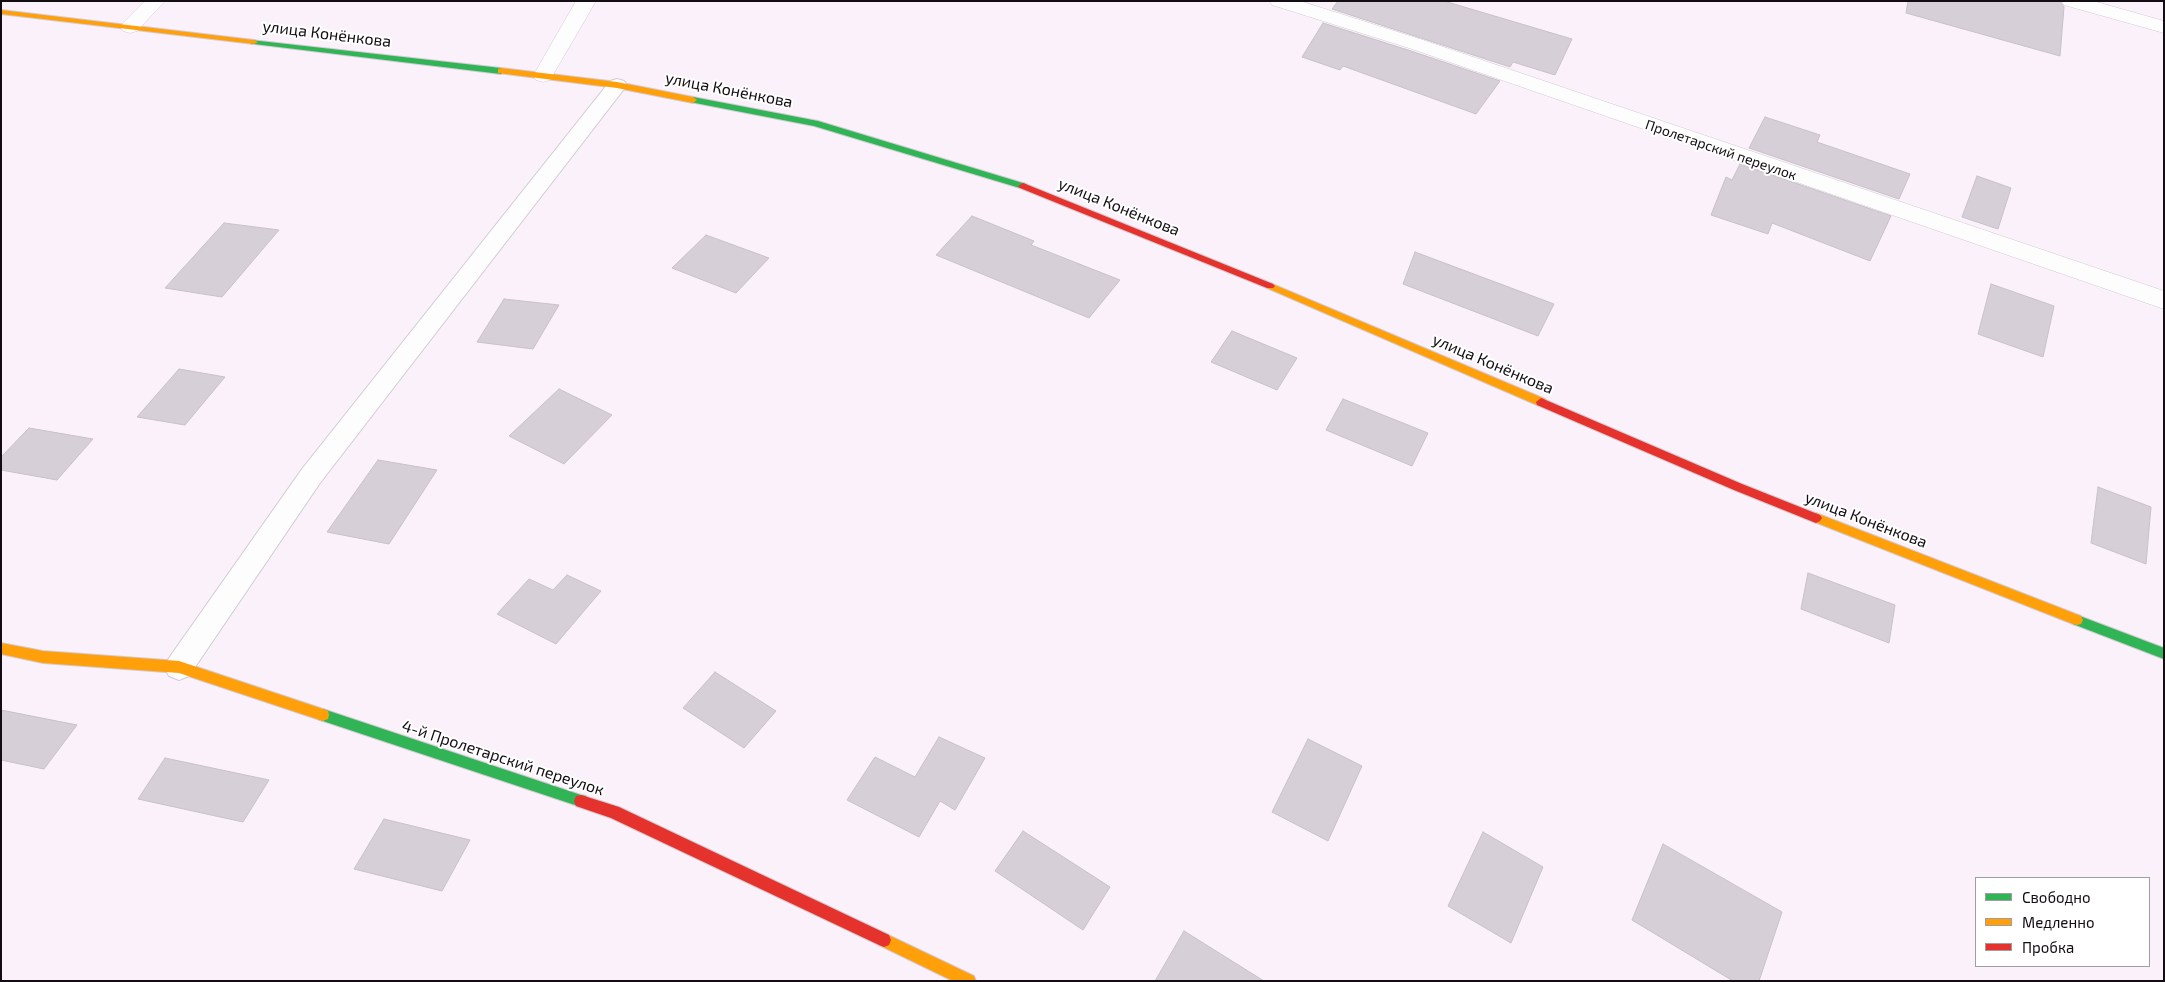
<!DOCTYPE html>
<html>
<head>
<meta charset="utf-8">
<style>
	body { margin:0 }
	#map { position:relative; width:2165px; height:982px; overflow:hidden; background:#faf1fa; font-family:"Exo 2",sans-serif }
	canvas { display:block }
	.frame { position:absolute; inset:0; border:2px solid #130d13; pointer-events:none }
	.legend { position:absolute; left:1975px; top:877px; width:175px; height:90px; box-sizing:border-box; background:#fff; border:1px solid #a19ea1; margin:0; padding:6px 9px; list-style:none; font-size:15px; color:#130d13 }
	.legend li { display:flex; align-items:center; gap:10px; height:25px }
	.legend b { width:25px; border:1px solid #a19ea1 }
</style>
</head>
<body>
<div id="map">
<canvas width="2165" height="982"></canvas>
<div class="frame"></div>
<ul class="legend">
<li><b style="height:6px;background:#30b455"></b>Свободно</li>
<li><b style="height:6px;background:#ff9f0a"></b>Медленно</li>
<li><b style="height:6px;background:#e5322d"></b>Пробка</li>
</ul>
</div>
<script>
const context = document.querySelector('canvas').getContext('2d');
context.lineJoin = 'round';
function fill(path, color) { context.fillStyle = color; context.fill(path, 'evenodd'); }
const poly = rows => new Path2D(rows.map(r => 'M' + r).join(''));
function stroke(path, color, width, dash) { context.strokeStyle = color; context.lineWidth = width; context.lineCap = dash ? 'butt' : 'round'; context.setLineDash(dash || []); context.stroke(path); }
function write(font, color, halo, rows, align = 'center') {
  context.font = font + ' "Exo 2",sans-serif'; context.lineWidth = 4; context.setLineDash([]); context.textBaseline = 'middle'; context.strokeStyle = halo; context.fillStyle = color; for (const [text, x, y, turn = 0] of rows) {
    context.save(); context.translate(x, y); context.rotate((+turn || 0) * Math.PI / 180); context.textAlign = isNaN(turn) ? turn : align; if (halo) context.strokeText(text, 0, 0); context.fillText(text, 0, 0); context.restore();
  }
}
const building = poly([
	[1338,1,1444,1,1572,39,1555,75,1513,62,1510,67,1332,9,1338,1],
	[1908,1,2060,1,2064,7,2060,56,1906,13,1908,1],
	[1323,23,1408,50,1500,81,1476,114,1343,66,1340,70,1302,57,1323,23],
	[1765,117,1820,135,1817,142,1910,174,1899,199,1749,148,1765,117],
	[1740,164,1891,216,1870,261,1772,223,1768,234,1711,215,1726,177,1732,180,1740,164],
	[1977,176,2011,188,1998,229,1962,217,1977,176],
	[972,216,1034,241,1031,245,1120,280,1089,318,936,255,972,216],
	[224,223,279,230,222,297,165,288,224,223],
	[706,235,769,258,736,293,672,268,706,235],
	[1415,252,1554,304,1538,336,1403,284,1415,252],
	[1991,284,2054,306,2043,357,1978,334,1991,284],
	[504,299,559,305,533,349,477,342,504,299],
	[1232,331,1297,358,1277,390,1211,362,1232,331],
	[179,369,225,377,185,425,137,417,179,369],
	[559,389,612,415,564,464,509,436,559,389],
	[1343,399,1428,433,1412,466,1326,430,1343,399],
	[29,428,93,439,57,480,1,470,1,457,29,428],
	[378,460,437,470,389,544,327,532,378,460],
	[2098,487,2151,507,2146,564,2091,543,2098,487],
	[1808,573,1895,605,1889,643,1801,609,1808,573],
	[567,575,601,591,556,644,497,614,529,579,553,590,567,575],
	[715,672,776,711,744,748,683,708,715,672],
	[1,710,77,725,44,769,1,760,1,710],
	[939,737,985,758,955,810,940,801,919,837,847,800,875,757,915,777,939,737],
	[1308,739,1362,766,1328,841,1272,812,1308,739],
	[165,758,269,780,243,822,138,799,165,758],
	[384,819,470,840,442,891,354,869,384,819],
	[1023,831,1110,887,1083,930,995,871,1023,831],
	[1483,832,1543,867,1511,943,1448,906,1483,832],
	[1663,844,1782,912,1759,981,1733,981,1632,920,1663,844],
	[1184,931,1264,981,1155,981,1184,931]
]);
fill(building, '#d7cfd7');
stroke(building, '#c8c1c8', 1);
const lane = poly([
	[617,79,624,81,627,85,624,89,320,483,189,676,179,680,169,676,164,667,169,658,302,469,610,81,617,79]
]);
const street = poly([
	[145,1,165,1,137,31,130,33,123,31,120,27,123,23,145,1],
	[576,1,596,1,550,80,543,82,536,80,533,76,576,1],
	[1270,1,1300,1,1423,40,2164,291,2164,309,1409,48,1272,5,1270,1],
	[2062,1,2093,1,2164,21,2164,33,2064,5,2062,1]
]);
const fast = poly([
	[251,40,501,68,505,71,501,74,254,44,251,44,251,40],
	[693,97,818,121,1026,184,1028,186,1026,188,1020,188,814,126,690,102,689,100,693,97],
	[2077,615,2164,648,2164,659,2073,624,2071,620,2073,616,2077,615],
	[323,709,581,795,586,796,588,801,586,806,581,807,323,721,318,719,317,715,318,711,323,709]
]);
const slow = poly([
	[1,10,254,40,258,42,254,44,1,14,1,10],
	[501,68,617,82,693,97,697,100,693,103,617,88,498,73,498,69,501,68],
	[1270,283,1545,399,1546,402,1541,406,1537,405,1267,288,1265,286,1267,284,1270,283],
	[1816,513,2081,616,2083,620,2081,624,2077,625,2073,624,1812,521,1810,518,1812,515,1816,513],
	[1,643,43,651,179,661,323,709,328,711,329,715,328,719,323,721,179,673,43,663,1,654,1,643],
	[884,933,974,976,976,981,953,981,879,945,877,940,879,935,884,933]
]);
const jam = poly([
	[1023,183,1273,284,1275,286,1273,288,1267,288,1020,188,1018,186,1023,183],
	[1541,398,1742,484,1820,515,1822,518,1820,521,1816,523,1734,490,1537,405,1536,402,1541,398],
	[581,795,619,807,889,935,891,940,889,945,884,947,879,945,611,818,576,806,574,801,576,796,581,795]
]);
stroke(lane, '#d2cbd2', 2);
stroke(street, '#d2cbd2', 1);
stroke(fast, '#d2cbd2', 2);
stroke(slow, '#d2cbd2', 2);
stroke(jam, '#d2cbd2', 2);
fill(lane, '#fefdfe');
fill(street, '#fefdfe');
fill(fast, '#30b455');
fill(slow, '#ff9f0a');
fill(jam, '#e5322d');
write('14px', '#130d13', '#fff', [
	["Пролетарский переулок",1721,150,19]
]);
write('16px', '#130d13', '#fff', [
	["улица Конёнкова",327,34,7],
	["улица Конёнкова",729,90,11],
	["улица Конёнкова",1119,207,22],
	["улица Конёнкова",1493,364,23],
	["улица Конёнкова",1866,520,21],
	["4-й Пролетарский переулок",503,758,18]
]);
</script>
</body>
</html>
